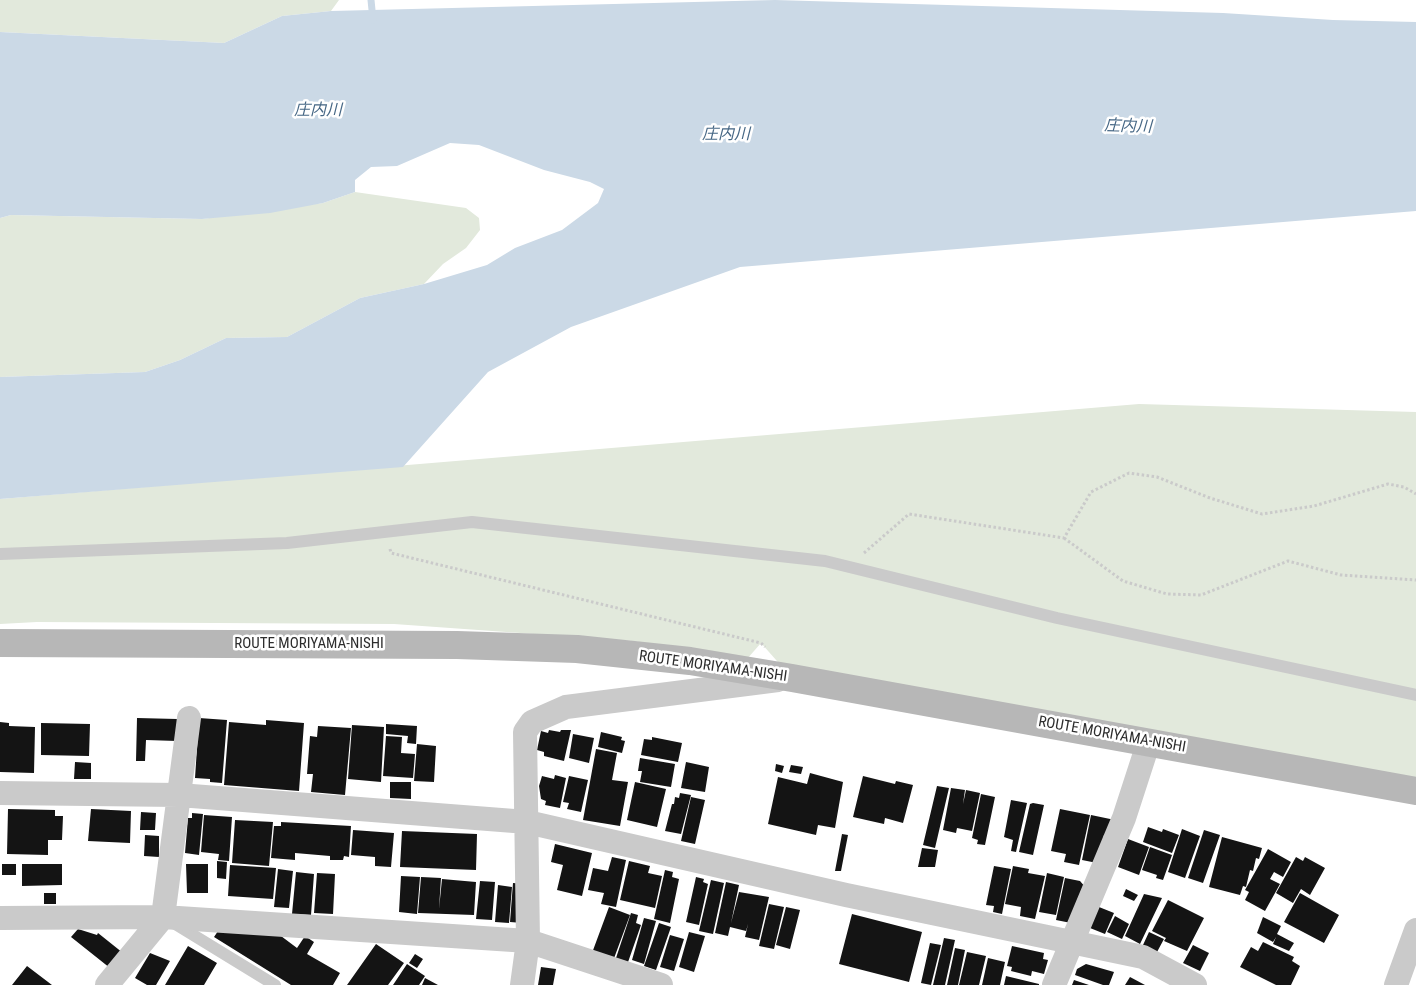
<!DOCTYPE html>
<html>
<head>
<meta charset="utf-8">
<style>
	body { margin:0 }
	canvas { display:block; background:#fff }
</style>
</head>
<body>
<canvas width="1416" height="985"></canvas>
<script>
const context = document.querySelector('canvas').getContext('2d');
context.lineJoin = 'round';
function fill(path, color) { context.fillStyle = color; context.fill(path, 'evenodd'); }
const poly = rows => new Path2D(rows.map(r => 'M' + r).join(''));
function stroke(path, color, width, dash) { context.strokeStyle = color; context.lineWidth = width; context.lineCap = dash ? 'butt' : 'round'; context.setLineDash(dash || []); context.stroke(path); }
function write(font, color, halo, rows, align = 'center') {
  context.font = font + ' "Roboto Condensed","Noto Sans JP",sans-serif'; context.lineWidth = 5; context.setLineDash([]); context.textBaseline = 'middle'; context.strokeStyle = halo; context.fillStyle = color; for (const [text, x, y, turn = 0] of rows) {
    context.save(); context.translate(x, y); context.rotate((+turn || 0) * Math.PI / 180); context.textAlign = isNaN(turn) ? turn : align; if (halo) context.strokeText(text, 0, 0); context.fillText(text, 0, 0); context.restore();
  }
}
fill(poly([
	[0,0,339,0,331,11,282,16,224,43,0,32],
	[355,192,466,208,479,218,480,230,466,248,443,264,424,284,360,298,287,337,226,338,180,360,145,372,0,377,0,218,11,215,202,219,323,203],
	[1139,404,1416,412,1416,791,792,678,761,643,747,659,633,641,394,624,37,622,0,624,0,499]
]), '#e2e9dc');
fill(poly([
	[775,0,1223,13,1333,20,1416,22,1416,211,740,267,571,327,488,372,403,467,0,499,0,377,145,372,180,360,226,338,287,337,360,298,424,284,487,265,515,248,562,230,598,203,604,189,590,182,544,170,479,145,450,143,397,166,371,167,355,180,355,192,323,203,270,213,202,219,11,215,0,218,0,32,224,43,282,16,331,11]
]), '#cbd9e6');
stroke(poly([
	[371,0,373,20]
]), '#cbd9e6', 7);
fill(poly([
	[137,718,177,719,177,741,146,740,145,761,136,761],
	[199,718,227,720,222,783,210,782,210,779,195,778],
	[266,720,304,723,299,791,224,785,229,722,266,725],
	[0,722,9,723,9,726,35,727,34,773,0,772],
	[41,723,90,724,89,756,41,755],
	[386,724,417,726,416,744,407,743,408,736,386,734],
	[352,725,384,727,381,782,348,779],
	[318,726,351,728,345,795,311,792,313,774,307,774,310,736,317,737],
	[549,730,560,732,561,730,571,730,564,761,544,756,544,752,537,750,541,731,548,733],
	[601,732,622,737,621,740,625,741,622,753,598,747],
	[573,734,594,738,589,763,569,758],
	[386,736,402,737,401,753,415,754,413,778,383,776],
	[652,737,682,743,678,762,641,755,644,739,652,740],
	[417,744,436,746,434,782,414,781],
	[596,749,617,753,612,780,628,782,620,826,583,820],
	[640,758,675,764,671,787,640,782,642,771,638,771],
	[75,762,91,763,91,779,74,779],
	[686,762,709,767,705,792,681,788],
	[776,764,784,766,782,773,775,771],
	[791,765,803,767,801,774,789,772],
	[810,773,843,782,835,828,818,825,816,835,768,824,778,777,807,784],
	[555,775,566,778,560,808,545,805,546,801,541,799,539,786,542,776,554,779],
	[569,776,588,780,581,812,567,809,569,803,563,802],
	[863,776,895,784,896,781,913,785,903,823,885,818,884,824,853,817],
	[390,782,411,782,411,799,390,798],
	[635,782,666,789,657,827,627,820],
	[937,786,949,788,935,848,923,845],
	[951,788,965,790,963,804,966,790,980,793,972,831,957,828,956,833,943,830],
	[680,793,691,795,681,834,665,831,672,804,674,804,675,797,679,798],
	[981,794,995,797,985,845,977,844,978,840,972,838],
	[691,797,705,800,695,844,681,841],
	[1011,800,1027,803,1016,852,1011,851,1013,840,1004,837],
	[1033,803,1044,805,1033,855,1019,852,1030,804],
	[8,809,55,810,55,816,63,816,62,840,48,840,48,855,7,854],
	[91,809,131,811,130,843,88,841],
	[1060,809,1090,815,1079,865,1064,862,1066,854,1051,851],
	[141,812,156,813,155,830,140,830],
	[192,813,203,814,199,855,185,853,188,818,192,818],
	[204,815,232,817,229,861,218,860,219,854,201,852],
	[1091,815,1115,820,1111,837,1104,835,1097,863,1082,860],
	[235,820,273,822,269,866,232,863],
	[281,822,351,826,349,857,344,856,343,860,330,860,330,856,295,853,295,860,271,858,274,826,281,826],
	[1148,827,1162,832,1163,829,1179,835,1172,853,1143,842],
	[1182,829,1200,836,1185,878,1168,872],
	[353,830,394,833,391,867,375,866,375,857,351,855],
	[1204,830,1220,835,1203,883,1188,878],
	[402,831,477,834,476,870,400,867],
	[842,834,848,835,841,871,835,871],
	[145,835,159,836,159,857,144,856],
	[1222,837,1262,848,1259,859,1256,858,1253,871,1250,870,1246,887,1243,886,1240,895,1209,887],
	[1128,839,1149,847,1139,875,1118,867],
	[555,844,592,853,582,896,557,890,563,865,551,862],
	[1150,847,1172,855,1163,880,1156,878,1157,875,1142,870],
	[922,848,938,850,935,867,918,867],
	[1268,849,1291,862,1283,877,1274,872,1270,879,1280,884,1265,911,1245,900,1249,892,1245,890],
	[612,857,626,860,616,907,601,904,604,893,588,890,593,868,608,871],
	[1296,857,1303,861,1305,857,1325,868,1310,895,1301,889,1293,903,1276,893],
	[217,861,227,862,226,879,217,878],
	[629,861,650,866,648,873,662,876,655,908,620,900],
	[2,864,16,864,16,875,2,875],
	[22,864,62,864,62,885,22,886],
	[186,864,208,864,208,893,187,893],
	[230,865,276,868,273,899,228,896],
	[994,866,1011,869,1002,914,993,912,994,906,986,905],
	[1013,866,1029,869,1028,873,1045,876,1035,919,1020,916,1021,907,1005,904],
	[278,869,293,871,289,908,274,907],
	[665,870,673,872,672,877,679,879,670,923,654,919],
	[296,872,314,874,311,915,292,914],
	[317,873,335,874,333,914,314,913],
	[1047,873,1064,877,1056,915,1039,912],
	[401,876,420,877,417,914,399,912],
	[421,877,441,878,439,909,442,879,476,882,474,915,418,913],
	[696,877,704,879,703,882,708,884,699,925,686,922],
	[1065,878,1080,881,1086,888,1071,923,1056,920],
	[711,880,724,883,713,934,699,931],
	[480,881,495,882,492,920,476,919],
	[726,882,739,885,731,923,739,892,769,897,759,940,745,937,748,924,746,931,730,927,728,936,715,933],
	[513,883,526,884,523,923,510,922],
	[498,885,512,887,509,923,495,922],
	[1126,889,1138,895,1134,901,1123,896],
	[44,893,56,893,56,904,44,904],
	[1300,893,1339,915,1324,943,1284,922],
	[1144,894,1162,898,1140,944,1125,936],
	[1168,900,1204,918,1187,951,1164,941,1166,938,1152,931],
	[769,904,784,907,774,949,759,946],
	[609,907,630,915,613,961,592,953],
	[786,907,800,910,790,949,776,945],
	[1099,907,1114,913,1105,934,1090,928],
	[631,913,638,915,636,923,641,925,627,965,615,961],
	[852,914,922,932,909,982,839,964],
	[1115,916,1129,924,1122,939,1107,932],
	[1263,917,1281,926,1277,934,1294,943,1289,951,1273,944,1276,937,1273,942,1257,933],
	[644,918,656,921,644,964,632,960],
	[659,923,671,927,656,970,644,966],
	[220,928,277,933,297,948,305,936,314,942,307,954,340,973,333,985,291,985,214,937],
	[78,929,97,935,98,933,123,953,110,968,71,937],
	[689,932,705,936,694,972,679,967],
	[1149,932,1164,939,1157,952,1143,945],
	[670,935,684,939,674,971,660,967],
	[944,938,955,940,945,985,933,985],
	[1263,942,1294,957,1292,961,1300,966,1291,985,1276,985,1240,967,1251,947,1258,951],
	[930,943,941,945,931,985,921,983],
	[376,944,404,963,388,985,347,985],
	[1193,945,1209,953,1200,971,1183,963],
	[188,946,217,963,204,985,165,985],
	[1012,946,1044,953,1043,959,1048,960,1044,974,1032,971,1031,976,1011,971,1012,967,1007,966],
	[955,948,965,950,958,985,947,985],
	[967,952,986,956,979,985,959,985],
	[150,953,170,961,156,985,147,985,135,978],
	[415,954,423,959,417,968,409,963],
	[988,958,1005,962,1000,985,982,985],
	[407,964,425,976,419,985,393,985],
	[1086,964,1114,972,1109,985,1103,985,1075,975,1077,969],
	[27,966,52,985,12,985],
	[541,967,556,969,553,985,538,985],
	[1006,976,1039,984,1039,985,1004,985],
	[1130,977,1145,985,1125,985],
	[425,978,438,985,422,985],
	[1074,980,1089,985,1072,985]
]), '#141414');
stroke(poly([
	[1064,538,1123,581,1167,594,1201,595,1288,561,1341,575,1416,580],
	[390,549,391,553,761,643,765,647],
	[864,553,909,514,1064,538,1091,492,1129,473,1157,477,1210,498,1262,514,1314,506,1388,484,1404,487,1416,494]
]), '#cacaca', 3, [2.5, 2.5]);
stroke(poly([
	[0,554,287,543,472,522,825,561,1057,618,1416,695],
	[172,922,275,985]
]), '#cacaca', 12);
stroke(poly([
	[0,793,179,795,527,822,846,895,1143,957,1195,985],
	[0,918,163,917,528,941,661,985],
	[107,985,163,917,189,718],
	[522,985,528,941,525,732,532,722,566,707,778,680],
	[1054,985,1124,818,1149,741],
	[1396,985,1416,930]
]), '#cacaca', 24);
stroke(poly([
	[0,643,457,645,577,649,690,661,792,678,1416,791]
]), '#b7b7b7', 28);
write('15px', '#2d2d2d', '#fff', [
	["ROUTE MORIYAMA-NISHI",309,644],
	["ROUTE MORIYAMA-NISHI",713,667,8],
	["ROUTE MORIYAMA-NISHI",1112,735,10]
]);
write('italic 16px', '#466785', '#fff', [
	["庄内川",318,111],
	["庄内川",1128,127,2],
	["庄内川",726,135]
]);
</script>
</body>
</html>
